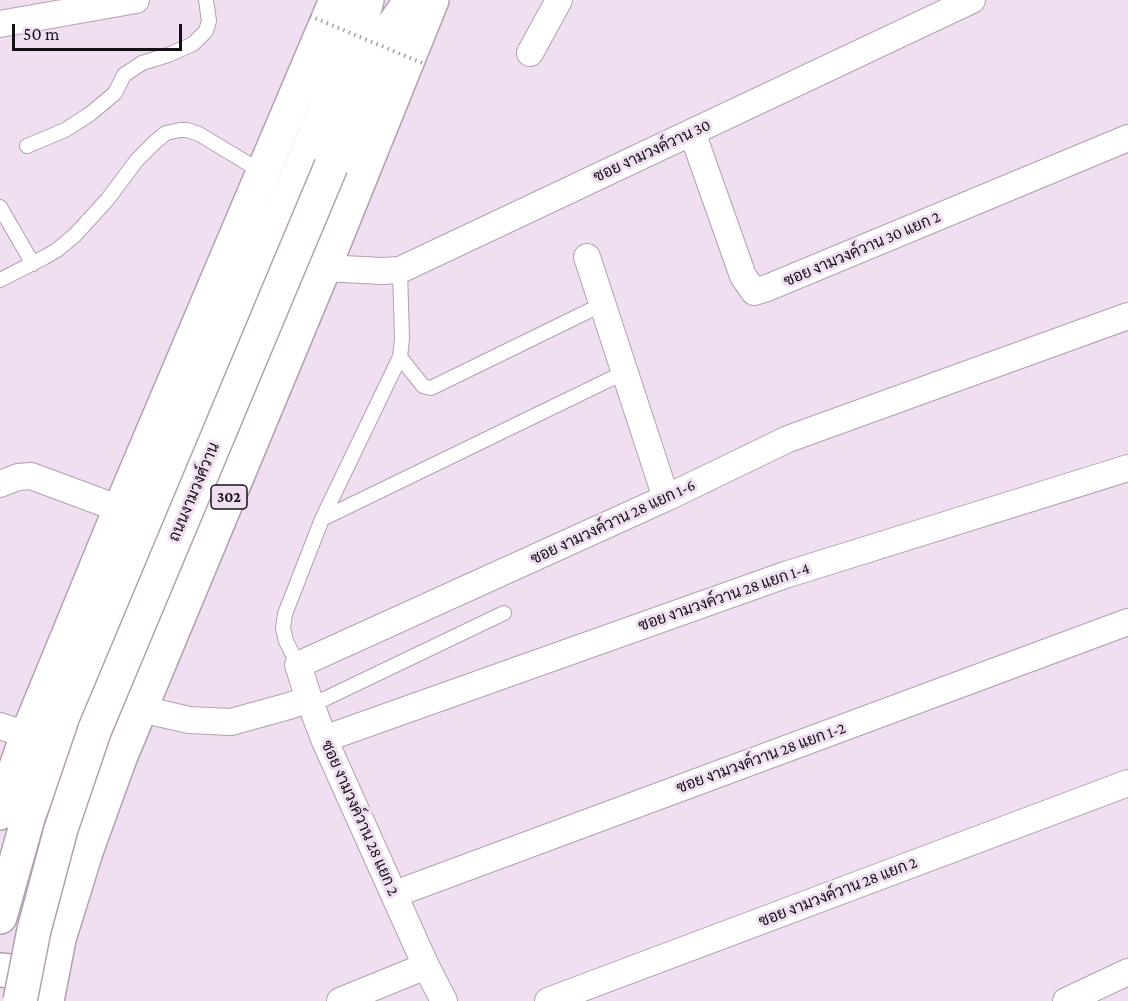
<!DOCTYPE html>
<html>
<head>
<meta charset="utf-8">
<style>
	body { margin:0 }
	#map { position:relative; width:1128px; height:1001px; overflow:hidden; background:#efdff0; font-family:"Crimson Pro",serif }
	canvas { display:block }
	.scale { position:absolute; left:12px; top:24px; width:170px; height:27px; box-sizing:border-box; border:3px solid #161117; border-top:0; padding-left:8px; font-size:18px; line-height:21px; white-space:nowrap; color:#161117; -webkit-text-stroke:4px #efdff0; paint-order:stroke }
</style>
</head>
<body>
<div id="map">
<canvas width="1128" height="1001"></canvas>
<div class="scale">50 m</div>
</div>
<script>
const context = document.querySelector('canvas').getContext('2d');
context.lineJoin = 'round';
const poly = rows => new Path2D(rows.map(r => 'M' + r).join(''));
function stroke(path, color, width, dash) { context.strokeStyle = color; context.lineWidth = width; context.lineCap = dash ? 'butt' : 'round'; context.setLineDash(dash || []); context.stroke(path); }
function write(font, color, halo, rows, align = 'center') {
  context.font = font + ' "Crimson Pro",Sarabun,serif'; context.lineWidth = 6; context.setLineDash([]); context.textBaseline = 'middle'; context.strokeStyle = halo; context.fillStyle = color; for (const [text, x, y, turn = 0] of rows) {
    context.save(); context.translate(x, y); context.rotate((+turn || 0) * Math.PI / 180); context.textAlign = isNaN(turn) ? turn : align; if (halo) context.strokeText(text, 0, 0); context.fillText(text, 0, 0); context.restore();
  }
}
const service = poly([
	[27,146,65,130,90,114,115,93,124,75,142,63,168,55,193,44,206,31,209,21,206,0],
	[0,207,33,264],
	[0,280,45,257,57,250,75,235,107,200,137,160,155,142,166,133,180,130,187,130,199,134,262,172],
	[400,357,423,386,431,388,603,304],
	[322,519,625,372],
	[298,665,286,641,283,628,285,614,322,519,400,357,402,339,400,270],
	[312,705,504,613]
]);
const minor = poly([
	[0,24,136,0],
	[530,53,559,0],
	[692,132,743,276,754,292,767,288,1128,138],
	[587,257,666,498],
	[324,268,382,271,400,270,972,0],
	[0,484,18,477,31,476,120,509],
	[309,699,324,739,426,966,444,1001],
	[141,709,189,720,231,722,289,706,309,699,298,665,666,498,788,439,1128,316],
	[0,726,27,735],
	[324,739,785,575,1128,468],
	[395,894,1128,622],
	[340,1001,426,966],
	[548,1001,1128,783],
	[1066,1001,1128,972]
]);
const primary = poly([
	[331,166,388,33,411,0],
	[0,813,27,735,120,509,336,0],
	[0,917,29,815,65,720,308,151,359,30,367,0],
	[0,970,17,972,28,971,40,966,48,956],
	[47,1001,59,939,86,852,120,758,324,268,432,0]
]);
stroke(service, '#b1a1b1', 16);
stroke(minor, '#b1a1b1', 28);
stroke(primary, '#b1a1b1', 36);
stroke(service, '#fff', 14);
stroke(minor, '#fff', 26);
stroke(primary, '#fff', 33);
const primaryBridge = poly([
	[20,1001,34,930,61,829,95,729,331,166]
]);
stroke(primaryBridge, '#b1a1b1', 36, []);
stroke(poly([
	[310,16,422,63]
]), '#a89ca9', 4, [1.5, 4.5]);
stroke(primaryBridge, '#fff', 33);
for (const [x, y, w] of [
	[229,497,36]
]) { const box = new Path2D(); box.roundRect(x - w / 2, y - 12, w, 24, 4.5); context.fillStyle = '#efdff0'; context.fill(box); stroke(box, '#161117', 1.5); }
write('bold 15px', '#161117', null, [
	["302",229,497]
]);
write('16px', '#161117', '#efdff0', [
	["ซอย งามวงค์วาน 30",652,151,-25],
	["ซอย งามวงค์วาน 30 แยก 2",862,249,-23],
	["ถนนงามวงศ์วาน",194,492,-67],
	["ซอย งามวงค์วาน 28 แยก 1-6",613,522,-25],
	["ซอย งามวงค์วาน 28 แยก 1-4",724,597,-19],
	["ซอย งามวงค์วาน 28 แยก 1-2",761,758,-20],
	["ซอย งามวงค์วาน 28 แยก 2",360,818,66],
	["ซอย งามวงค์วาน 28 แยก 2",838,892,-21]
]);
</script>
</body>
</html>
